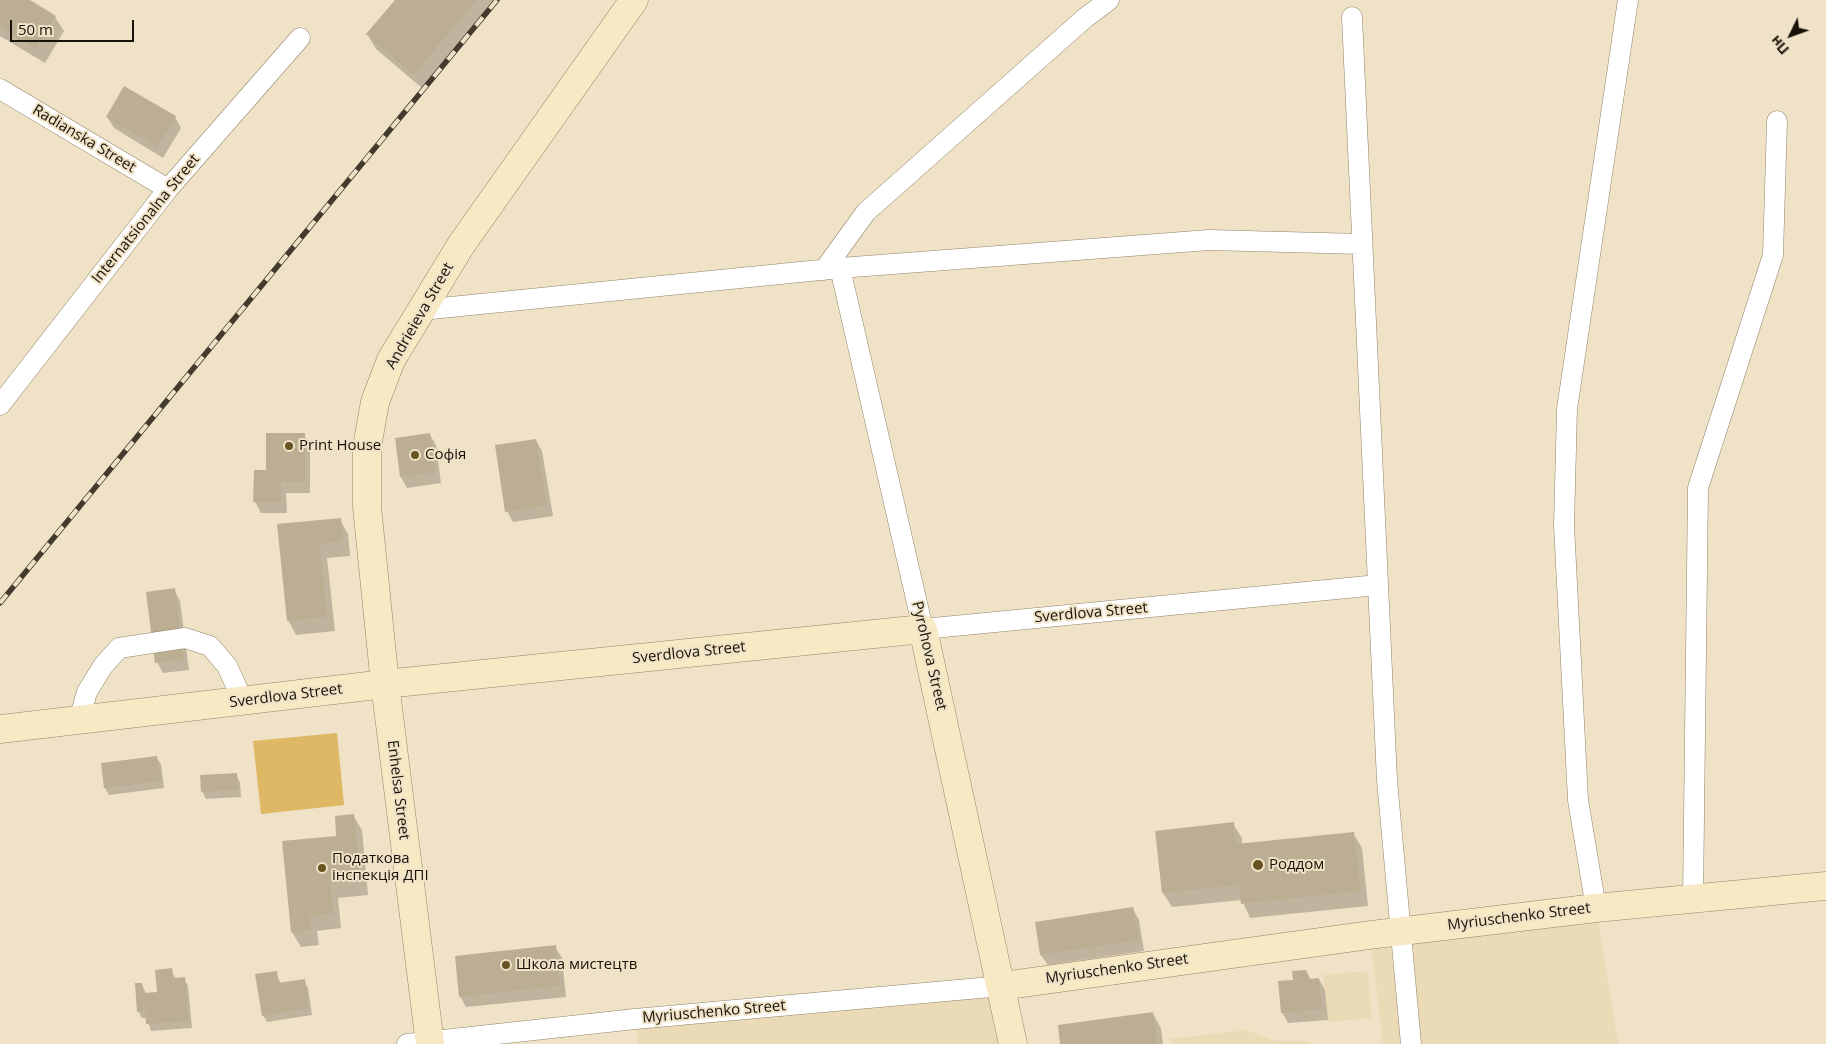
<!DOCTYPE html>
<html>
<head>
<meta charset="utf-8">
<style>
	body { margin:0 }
	#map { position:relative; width:1826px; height:1044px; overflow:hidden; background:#f0e2c6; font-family:"Open Sans",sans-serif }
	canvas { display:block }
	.north { position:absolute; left:1766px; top:10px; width:50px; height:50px; -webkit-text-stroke:4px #f0e2c6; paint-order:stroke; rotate:228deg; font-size:14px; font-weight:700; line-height:20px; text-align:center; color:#181309 }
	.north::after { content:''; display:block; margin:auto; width:18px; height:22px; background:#181309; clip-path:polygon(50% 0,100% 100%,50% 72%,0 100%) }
	.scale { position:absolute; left:10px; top:20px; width:124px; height:22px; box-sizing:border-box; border:2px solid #181309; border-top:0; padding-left:6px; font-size:15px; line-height:18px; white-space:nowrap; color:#181309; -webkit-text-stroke:4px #f0e2c6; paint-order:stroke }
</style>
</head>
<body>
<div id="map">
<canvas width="1826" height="1044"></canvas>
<div class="north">Пн</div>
<div class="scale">50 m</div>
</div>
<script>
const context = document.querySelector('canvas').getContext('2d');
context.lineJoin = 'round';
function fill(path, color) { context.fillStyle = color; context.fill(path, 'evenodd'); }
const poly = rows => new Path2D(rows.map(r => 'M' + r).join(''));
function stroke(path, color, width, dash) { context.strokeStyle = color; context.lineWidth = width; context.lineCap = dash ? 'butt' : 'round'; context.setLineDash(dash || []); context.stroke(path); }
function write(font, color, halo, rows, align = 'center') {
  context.font = font + ' "Open Sans",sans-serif'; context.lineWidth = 4; context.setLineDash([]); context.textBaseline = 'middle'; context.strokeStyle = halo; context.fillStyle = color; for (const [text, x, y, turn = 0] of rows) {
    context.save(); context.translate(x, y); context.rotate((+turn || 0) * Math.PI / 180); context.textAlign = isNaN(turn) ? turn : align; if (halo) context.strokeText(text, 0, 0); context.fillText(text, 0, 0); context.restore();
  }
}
fill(poly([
	[1596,908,1618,1044,1383,1044,1370,935],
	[1367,971,1372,1018,1328,1022,1323,975],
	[998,996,1010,1044,639,1044,635,1019],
	[1247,1030,1275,1041,1309,1041,1311,1044,1172,1044,1170,1039]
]), '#ebdab6');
fill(poly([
	[337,733,344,805,261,814,253,741]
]), '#deb864');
fill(poly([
	[0,0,27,0,55,17,64,31,45,63,0,36],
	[397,0,498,0,422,88,376,49,367,34],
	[107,117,175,117,181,128,163,158,114,128],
	[304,434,310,445,310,493,286,493,287,513,261,513,255,502,267,471],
	[430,435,436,445,441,483,407,488,401,477],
	[536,440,542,451,553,516,513,522,507,511],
	[340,520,348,534,350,556,327,558,335,631,296,635,288,620,279,526],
	[174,590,180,601,189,670,163,673,157,662],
	[156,757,161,764,164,788,109,795,105,788,102,764],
	[236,775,240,782,241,797,206,799,202,791],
	[353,815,362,830,368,895,338,898,341,928,317,931,319,945,301,947,292,932,283,842,338,837],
	[1233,824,1242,838,1242,845,1353,833,1362,848,1368,906,1250,918,1242,900,1172,907,1163,893],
	[1133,909,1139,920,1144,951,1048,965,1041,955],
	[555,947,562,958,566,997,466,1007,460,996],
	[171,970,176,979,184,979,188,986,192,1028,151,1031,147,1018,142,1018,138,1011,142,984,146,994,158,993],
	[1305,971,1311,980,1319,979,1325,990,1328,1020,1288,1023,1282,1012,1294,981],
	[276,973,281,984,304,981,308,988,312,1015,267,1022,263,1015],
	[1153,1014,1161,1028,1163,1044,1061,1044]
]), '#0003');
fill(poly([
	[0,0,30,0,56,16,36,49,0,27],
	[395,0,477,0,413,75,366,34],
	[124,86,176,116,157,147,106,117],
	[266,433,305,433,305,483,281,482,281,502,253,502,254,470,266,470],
	[430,433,436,472,400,477,395,438],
	[536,439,547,505,505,512,495,445],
	[341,518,343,541,320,544,327,617,287,621,277,524],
	[175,588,184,659,155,663,146,592],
	[157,756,161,781,104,788,101,763],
	[237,773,238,790,201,792,200,775],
	[354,814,361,880,330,884,334,914,310,916,311,930,291,932,282,841,336,836,335,816],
	[1234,822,1236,844,1354,832,1361,891,1241,904,1239,885,1162,893,1155,831],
	[1133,907,1139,940,1040,955,1035,922],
	[556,945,560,986,459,997,455,956],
	[172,968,173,978,185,977,188,1021,146,1024,145,1011,137,1012,135,983,142,983,143,993,157,992,155,970],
	[1306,970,1310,979,1319,978,1322,1009,1281,1013,1278,981,1293,980,1292,971],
	[277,971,278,983,305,979,309,1008,262,1016,255,974],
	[1153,1012,1158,1044,1060,1044,1058,1025]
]), '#bbae92');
const street = poly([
	[1352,17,1387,780,1411,1044],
	[0,89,168,189],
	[840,268,923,629,1378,585],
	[824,270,866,212,1085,18,1109,0],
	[421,310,840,268,1209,240,1362,244],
	[0,405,168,189,300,38],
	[79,720,87,692,103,666,119,648,185,638,210,646,227,666,243,701],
	[1693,899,1698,488,1773,255,1777,121],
	[1596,908,1578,800,1564,525,1567,409,1628,0],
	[407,1044,635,1019,1002,986]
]);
const secondary = poly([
	[0,729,385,684,923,629,1013,1044],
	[1002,986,1370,935,1596,908,1826,886],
	[430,1044,385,684,367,507,367,447,375,402,391,360,461,245,634,0]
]);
stroke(street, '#908369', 21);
stroke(secondary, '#908369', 29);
stroke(street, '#fff', 20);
stroke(secondary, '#f8e9c5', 28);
const rail = poly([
	[0,603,497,0]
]);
stroke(rail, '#423b2e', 5.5);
stroke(rail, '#f0e2c6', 4, [11]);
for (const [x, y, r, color] of [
	[289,446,5,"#685322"],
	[415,455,5,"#685322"],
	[1258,865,6,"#685322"],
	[322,868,5,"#685322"],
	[506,965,5,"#685322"]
]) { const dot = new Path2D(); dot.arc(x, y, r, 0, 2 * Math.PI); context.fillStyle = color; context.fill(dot); stroke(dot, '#f0e2c6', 2); }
write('15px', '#181309', '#f0e2c6', [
	["Radianska Street",84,139,31],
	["Internatsionalna Street",146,219,-51],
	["Andrieieva Street",420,316,-60],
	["Sverdlova Street",1091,613,-5],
	["Sverdlova Street",689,653,-6],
	["Pyrohova Street",929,656,77],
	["Sverdlova Street",286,696,-7],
	["Enhelsa Street",398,790,83],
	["Myriuschenko Street",1519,917,-7],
	["Myriuschenko Street",1117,969,-8],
	["Myriuschenko Street",714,1012,-5]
]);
write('15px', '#181309', '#f0e2c6', [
	["Print House",299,446],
	["Софія",425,455],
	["Податкова",332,859],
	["інспекція ДПІ",332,876],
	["Роддом",1269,865],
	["Школа мистецтв",516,965]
], 'left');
</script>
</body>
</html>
